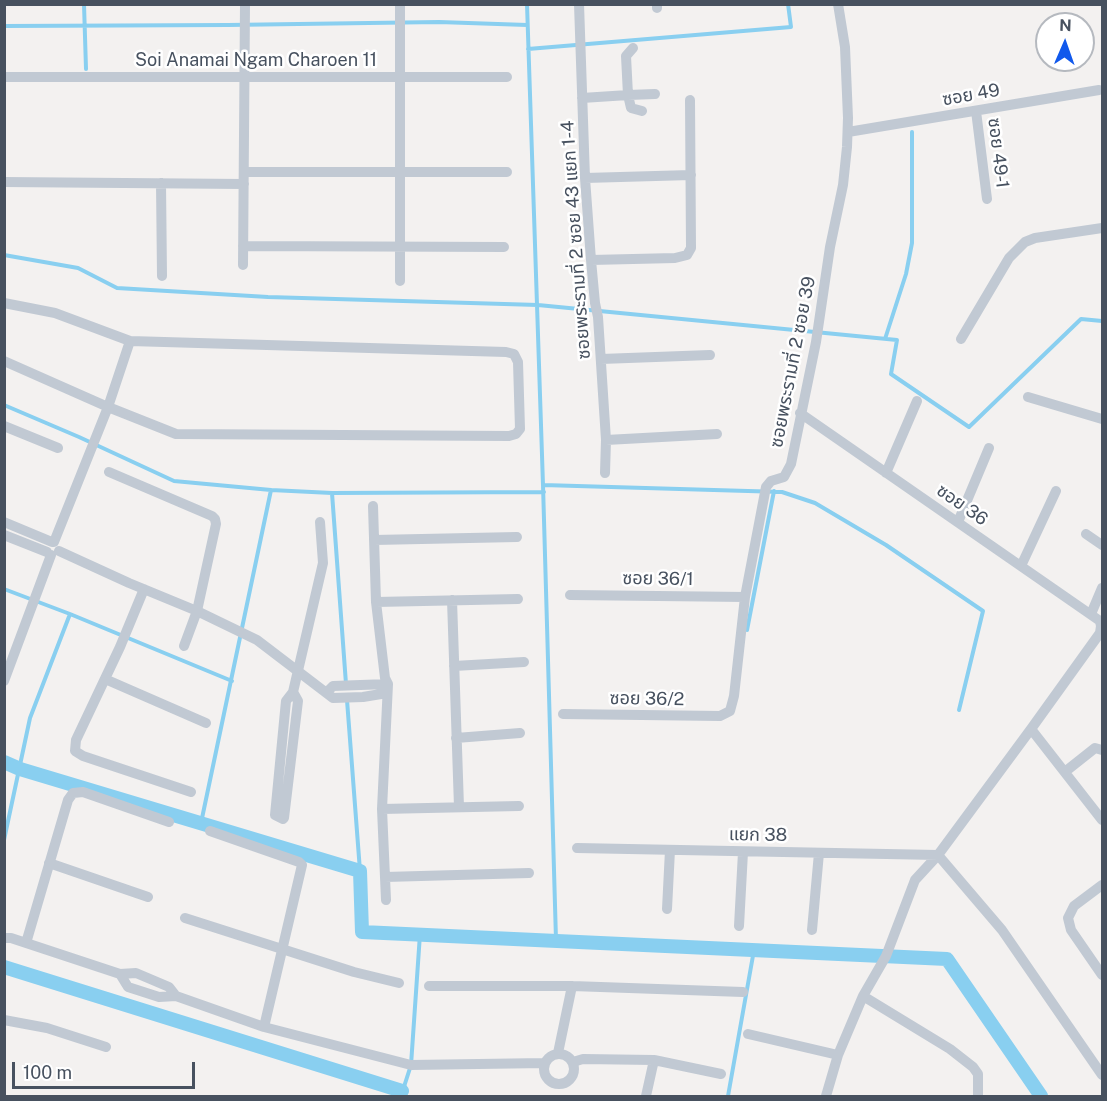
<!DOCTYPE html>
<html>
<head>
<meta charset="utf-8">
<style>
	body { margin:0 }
	#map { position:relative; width:1107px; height:1101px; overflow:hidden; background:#f3f1f0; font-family:"Public Sans",sans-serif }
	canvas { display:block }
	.frame { position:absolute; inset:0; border:6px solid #47515f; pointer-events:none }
	.north { position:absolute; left:1035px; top:12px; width:60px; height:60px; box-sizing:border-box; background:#fff; border:2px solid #b5b9bf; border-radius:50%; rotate:2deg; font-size:16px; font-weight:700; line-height:24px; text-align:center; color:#47515f }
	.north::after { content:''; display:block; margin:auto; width:21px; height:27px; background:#1159ec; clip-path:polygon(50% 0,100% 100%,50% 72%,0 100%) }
	.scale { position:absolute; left:12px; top:1062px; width:183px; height:27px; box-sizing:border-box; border:3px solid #47515f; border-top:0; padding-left:8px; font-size:18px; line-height:21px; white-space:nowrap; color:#47515f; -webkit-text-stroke:4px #fff; paint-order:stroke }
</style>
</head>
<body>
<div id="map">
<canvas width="1107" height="1101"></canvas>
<div class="frame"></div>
<div class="north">N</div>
<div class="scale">100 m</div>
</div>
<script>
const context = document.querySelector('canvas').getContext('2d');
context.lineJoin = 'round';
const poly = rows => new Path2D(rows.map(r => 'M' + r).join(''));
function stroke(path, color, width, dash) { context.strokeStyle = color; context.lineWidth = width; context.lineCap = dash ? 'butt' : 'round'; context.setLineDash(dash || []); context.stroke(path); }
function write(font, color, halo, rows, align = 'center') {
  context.font = font + ' "Public Sans","Noto Sans Thai",sans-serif'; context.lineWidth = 5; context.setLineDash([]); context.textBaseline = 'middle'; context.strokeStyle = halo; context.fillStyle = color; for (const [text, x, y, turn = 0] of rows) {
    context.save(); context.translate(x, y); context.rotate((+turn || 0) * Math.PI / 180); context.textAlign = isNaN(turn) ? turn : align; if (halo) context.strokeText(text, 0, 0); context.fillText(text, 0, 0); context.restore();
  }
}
stroke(poly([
	[84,4,86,69],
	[527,4,543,485,556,940],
	[4,26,228,25,439,22,527,25],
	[528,49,791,27,788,4],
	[4,255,78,268,117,288,268,297,538,305,897,340,891,374,969,427,1081,319,1102,321],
	[885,339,906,274,912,243,912,132],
	[4,405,79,437,174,481,271,490,332,493,544,492],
	[543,485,782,492,815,503,886,545,983,611,959,710],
	[332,493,346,684],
	[4,589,70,614],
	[747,630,774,491],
	[347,700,360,871],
	[201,823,271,490],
	[4,840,30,718,70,614,232,681],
	[401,1096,411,1065,420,934],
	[728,1096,754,950]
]), '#89cff0', 4);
stroke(poly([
	[4,762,20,769,360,871,362,932,947,959,1041,1096],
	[4,967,402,1091]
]), '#89cff0', 14);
stroke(poly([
	[400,4,400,281],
	[579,4,585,178,591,260,595,303,598,317,606,440,605,473],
	[657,4,657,8],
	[4,77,507,77],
	[582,98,628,95,626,56,633,48],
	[642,111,631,108,628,95,655,94],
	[976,111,987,199],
	[848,132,1099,90],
	[244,172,507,172],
	[585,178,691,175],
	[4,182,244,184],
	[161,183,162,276],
	[243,246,504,247],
	[591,260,675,258,687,255,691,248,690,100],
	[243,265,245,4],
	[4,303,55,313,130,341,108,407,176,434,509,436,516,434,520,429,518,362,514,354,506,352,130,341],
	[961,339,1009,258,1025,242,1035,238,1102,228],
	[601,359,710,355],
	[4,361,108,407,54,542],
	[1028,397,1102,419],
	[800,413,1100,621,1101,626,1100,633,1031,729,938,855,915,880,886,956,863,996,838,1055,826,1096],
	[4,426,58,448],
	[606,440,717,434],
	[109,472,212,516,215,519,216,524,197,611,184,646],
	[886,473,917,401],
	[373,506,376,602,385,678,388,684,382,809,386,900],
	[4,522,52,542],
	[958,522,989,448],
	[1086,534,1102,545],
	[4,535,47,552],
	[374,540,517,537],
	[59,551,129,583,197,611,257,640,333,698,363,697,387,693],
	[1021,566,1056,491],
	[144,589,120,647,76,740,75,751,83,756,191,792],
	[570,595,745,597],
	[452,600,459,807],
	[376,602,518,599],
	[1091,614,1102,588],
	[454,666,524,662],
	[105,679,206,723],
	[4,681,51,555],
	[293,692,298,701,284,818,283,819,275,815,286,701,293,692,323,563,320,522],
	[327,692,333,686,388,684],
	[563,714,720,716,730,711,734,696,745,597,766,487,771,481,784,477,791,464,816,342,830,247,843,185,847,147,848,118,845,47,838,4],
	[1031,729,1102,820],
	[456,738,520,733],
	[1066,771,1095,748,1102,750],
	[382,809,519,806],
	[210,831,299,862,302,865,264,1027],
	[577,848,938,855,1002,930,1102,1075],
	[49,863,148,897],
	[385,877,529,873],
	[1102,885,1074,906,1068,918,1071,930,1102,975],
	[667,909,670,850],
	[185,918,354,972,399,983],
	[739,926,743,852],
	[812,930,819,853],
	[4,938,11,938,120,974,136,973,169,987,176,996],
	[26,943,68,800,73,793,83,792,169,822],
	[120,974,128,987,159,997,176,996,264,1027,411,1065,545,1063],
	[429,986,572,986,743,992],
	[863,996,950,1049,973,1067,978,1074,978,1096],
	[4,1020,47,1028,106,1047],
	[748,1034,838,1055],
	[558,1053,572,986],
	'544 1069a15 15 0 1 1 30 0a15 15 0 1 1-30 0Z',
	[573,1062,583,1059,654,1060,721,1074],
	[646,1096,654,1060]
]), '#c1c9d3', 10);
write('18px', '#47515f', '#fff', [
	["Soi Anamai Ngam Charoen 11",256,60],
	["ซอย 49",971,95,-10],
	["ซอย 49-1",998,153,83],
	["ซอยพระรามที่ 2 ซอย 43 แยก 1-4",576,240,-94],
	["ซอยพระรามที่ 2 ซอย 39",793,362,-79],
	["ซอย 36",962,505,35],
	["ซอย 36/1",658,579,1],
	["ซอย 36/2",647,699,1],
	["แยก 38",758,835,1]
]);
</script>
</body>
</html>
